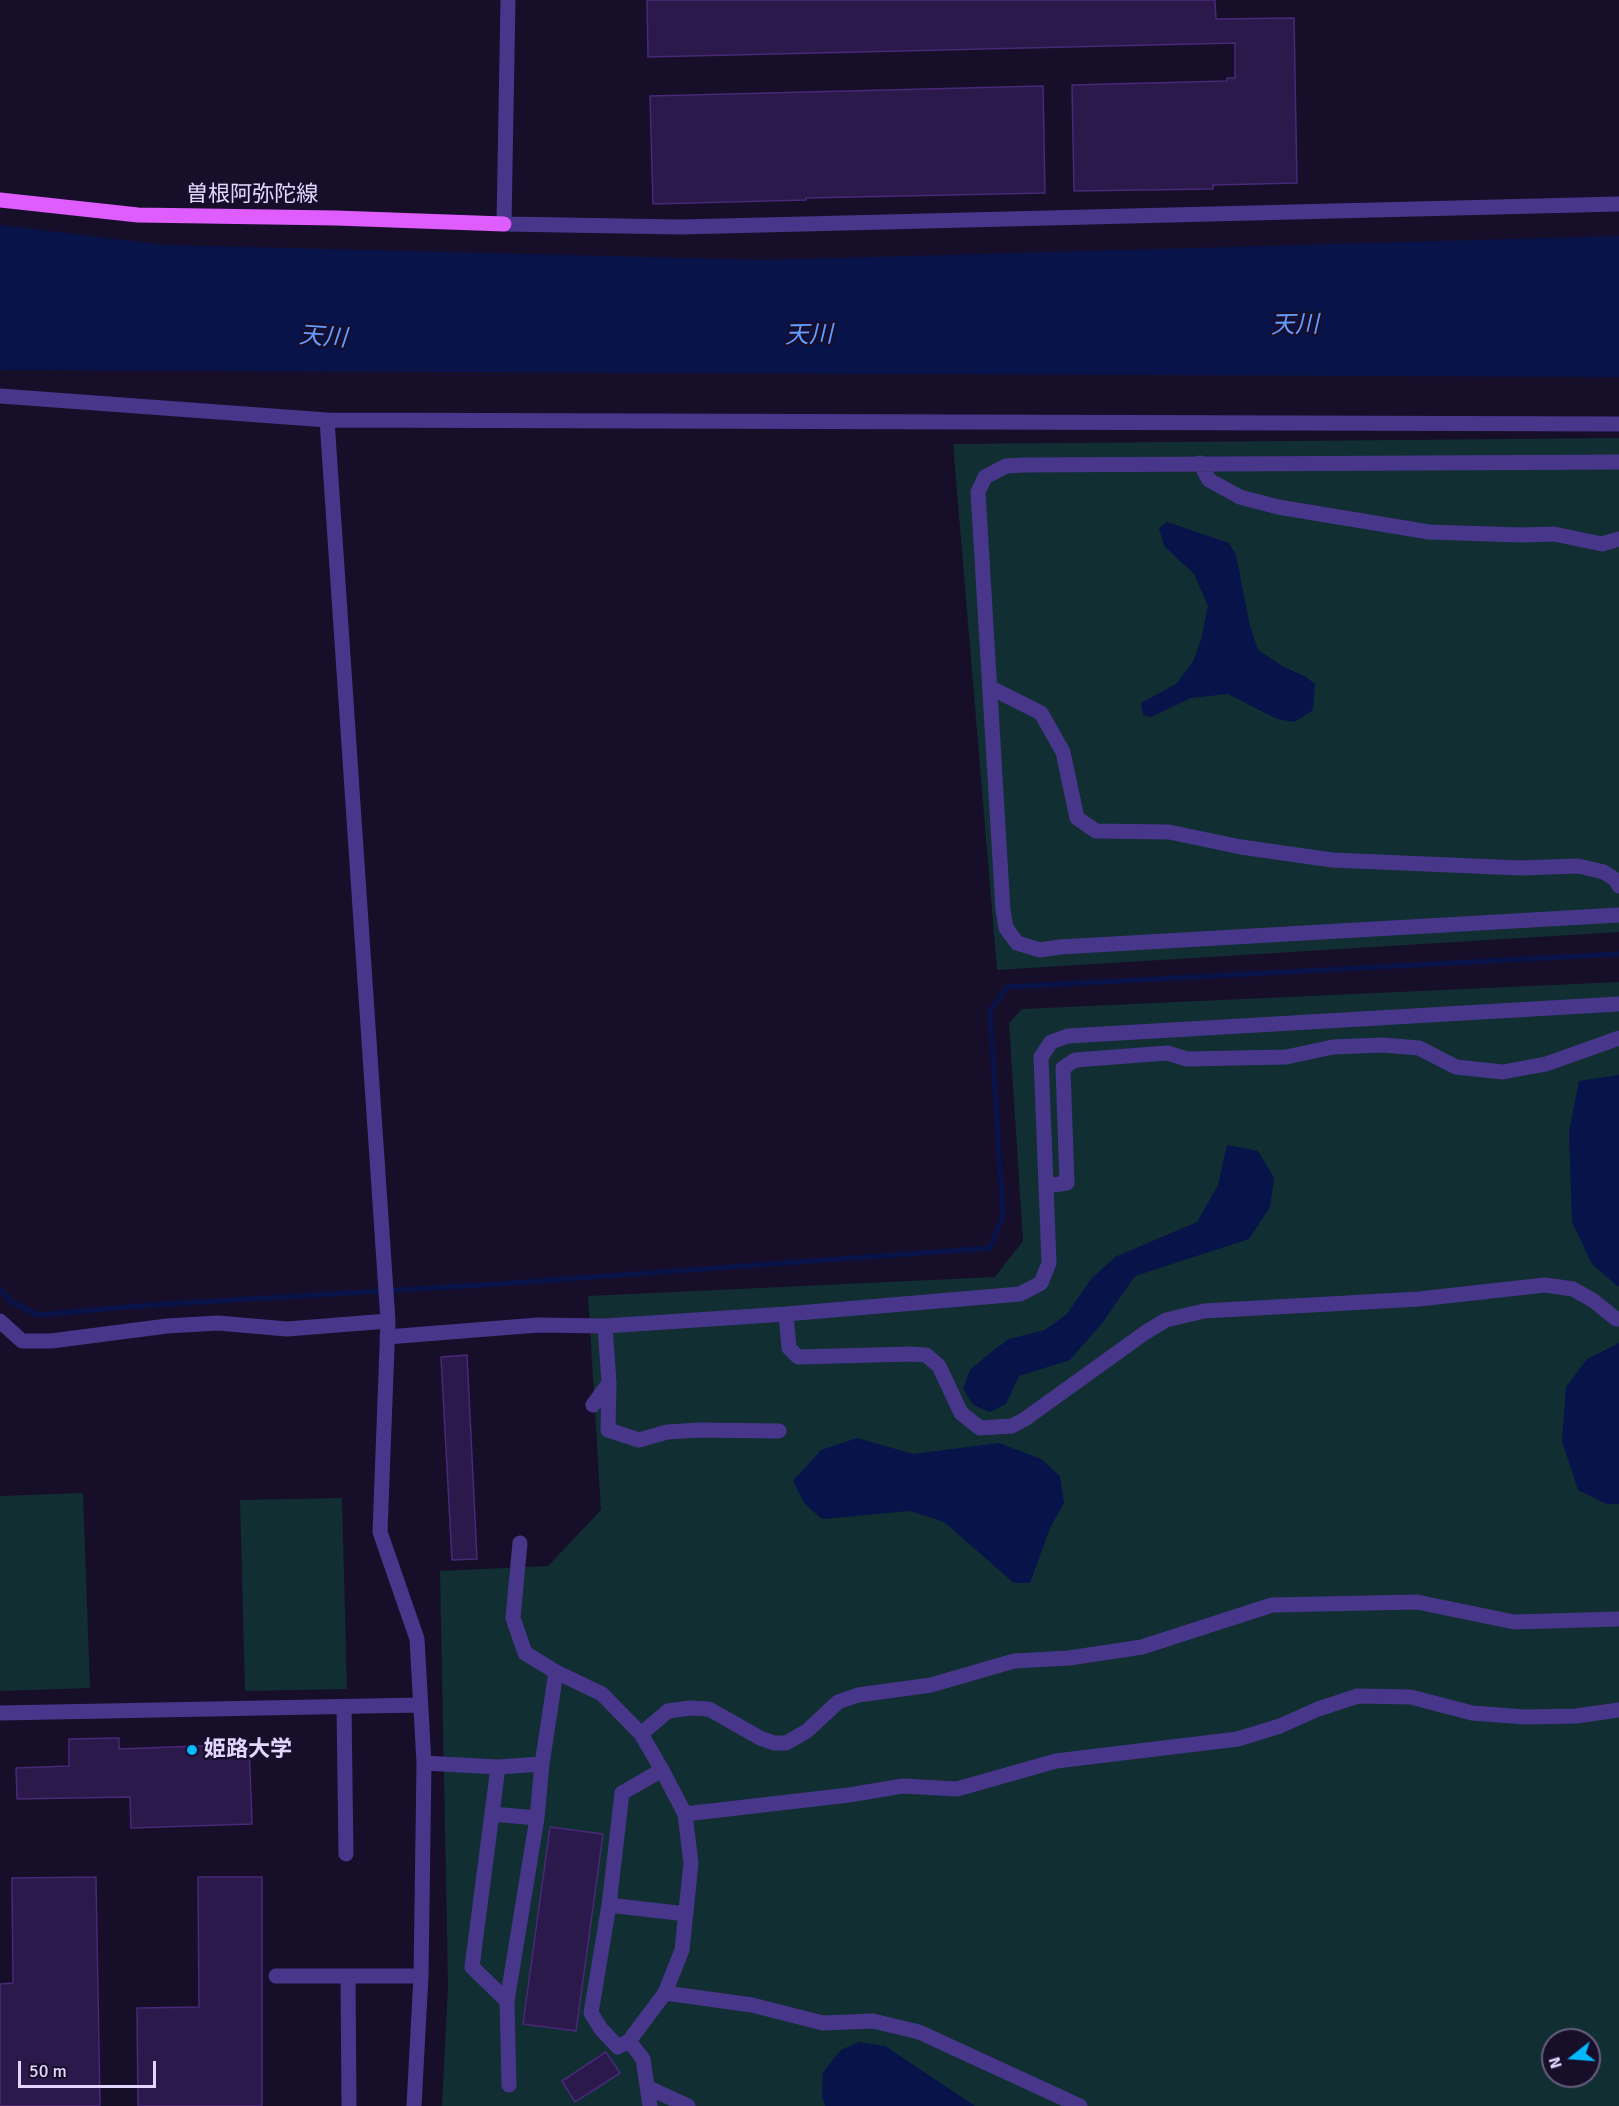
<!DOCTYPE html>
<html>
<head>
<meta charset="utf-8">
<style>
	body { margin:0 }
	#map { position:relative; width:1619px; height:2106px; overflow:hidden; background:#170e29; font-family:Signika,sans-serif }
	canvas { display:block }
	.north { position:absolute; left:1541px; top:2028px; width:60px; height:60px; box-sizing:border-box; background:#170e29; border:2px solid #685e7f; border-radius:50%; rotate:253deg; font-size:16px; font-weight:700; line-height:24px; text-align:center; color:#e2d6ff }
	.north::after { content:''; display:block; margin:auto; width:21px; height:27px; background:#02b8ff; clip-path:polygon(50% 0,100% 100%,50% 72%,0 100%) }
	.scale { position:absolute; left:18px; top:2061px; width:138px; height:27px; box-sizing:border-box; border:3px solid #e2d6ff; border-top:0; padding-left:8px; font-size:18px; line-height:21px; white-space:nowrap; color:#e2d6ff; -webkit-text-stroke:4px #170e29; paint-order:stroke }
</style>
</head>
<body>
<div id="map">
<canvas width="1619" height="2106"></canvas>
<div class="north">N</div>
<div class="scale">50 m</div>
</div>
<script>
const context = document.querySelector('canvas').getContext('2d');
context.lineJoin = 'round';
function fill(path, color) { context.fillStyle = color; context.fill(path, 'evenodd'); }
const poly = rows => new Path2D(rows.map(r => 'M' + r).join(''));
function stroke(path, color, width, dash) { context.strokeStyle = color; context.lineWidth = width; context.lineCap = dash ? 'butt' : 'round'; context.setLineDash(dash || []); context.stroke(path); }
function write(font, color, halo, rows, align = 'center') {
  context.font = font + ' Signika,"Noto Sans JP",sans-serif'; context.lineWidth = 4.5; context.setLineDash([]); context.textBaseline = 'middle'; context.strokeStyle = halo; context.fillStyle = color; for (const [text, x, y, turn = 0] of rows) {
    context.save(); context.translate(x, y); context.rotate((+turn || 0) * Math.PI / 180); context.textAlign = isNaN(turn) ? turn : align; if (halo) context.strokeText(text, 0, 0); context.fillText(text, 0, 0); context.restore();
  }
}
fill(poly([
	[1619,438,1619,932,997,970,953,444],
	[1619,982,1619,2106,442,2106,448,1985,440,1571,548,1566,601,1510,588,1296,995,1277,1023,1241,1009,1023,1022,1009],
	[1553,2040,1589,2040,1589,2076,1553,2076],
	[83,1493,90,1688,0,1691,0,1496],
	[342,1498,347,1689,245,1691,240,1500]
]), '#112e33');
fill(poly([
	[0,225,164,245,767,260,1619,236,1619,377,0,370],
	[1167,522,1229,543,1236,555,1250,626,1258,650,1284,667,1306,677,1315,684,1313,710,1304,716,1294,722,1277,719,1228,694,1191,698,1151,717,1143,715,1141,703,1176,684,1193,662,1201,640,1208,606,1194,574,1164,546,1159,528],
	[1619,1075,1619,1286,1616,1285,1592,1264,1572,1222,1569,1132,1579,1081],
	[1227,1145,1258,1151,1274,1178,1270,1207,1249,1239,1135,1276,1103,1322,1070,1360,1019,1376,1006,1404,990,1412,973,1405,963,1389,970,1370,990,1353,1009,1339,1045,1330,1067,1314,1091,1279,1115,1257,1197,1222,1218,1185],
	[1619,1343,1619,1504,1607,1504,1578,1490,1562,1441,1566,1387,1587,1359],
	[857,1438,913,1454,999,1443,1041,1459,1060,1476,1064,1503,1050,1528,1030,1583,1014,1583,944,1522,910,1511,822,1519,804,1503,793,1481,821,1450],
	[859,2042,885,2046,975,2106,825,2106,822,2097,823,2072,841,2050]
]), '#071349');
stroke(poly([
	[0,1289,10,1301,38,1315,150,1305,497,1284,990,1248,1003,1215,990,1011,1007,987,1619,954]
]), '#071349', 5);
const building = poly([
	[647,0,1215,0,1216,19,1294,18,1297,183,1213,185,1213,189,1074,191,1072,85,1227,81,1227,78,1235,78,1235,43,648,57,647,0],
	[1043,86,1045,193,806,198,806,200,653,204,650,96,1043,86],
	[467,1355,477,1559,452,1560,441,1357,467,1355],
	[119,1738,119,1749,249,1744,252,1824,131,1828,130,1797,17,1799,16,1768,69,1766,69,1739,119,1738],
	[550,1827,603,1834,576,2031,523,2024,550,1827],
	[96,1877,100,2106,0,2106,0,1984,13,1983,12,1878,96,1877],
	[198,1877,262,1877,262,2106,138,2106,137,2008,199,2007,198,1877],
	[606,2052,620,2073,575,2102,562,2081,606,2052]
]);
fill(building, '#2c194b');
stroke(building, '#472978', 1.5);
stroke(poly([
	[508,0,504,224,681,227,1619,204],
	[0,396,327,420],
	[1619,462,1024,465,1006,466,985,477,978,492,1003,910,1006,928,1017,943,1040,950,1060,947,1619,915],
	[1200,463,1209,480,1240,497,1278,507,1429,532,1522,535,1554,534,1602,544,1619,539],
	[991,688,1041,713,1063,752,1077,818,1096,831,1169,832,1241,847,1332,860,1520,868,1578,866,1604,872,1616,880,1619,886],
	[1046,1186,1067,1183,1063,1068,1075,1060,1167,1053,1187,1059,1286,1057,1333,1047,1382,1045,1419,1048,1456,1067,1503,1072,1546,1064,1619,1038],
	[786,1314,789,1348,798,1357,911,1354,926,1355,939,1366,961,1413,980,1428,1012,1426,1025,1419,1146,1332,1166,1320,1204,1311,1419,1299,1545,1285,1573,1289,1594,1301,1616,1319,1619,1319],
	[0,1321,22,1341,51,1341,167,1326,218,1323,287,1329,388,1321],
	[605,1326,786,1314,1020,1294,1041,1283,1049,1263,1041,1057,1051,1042,1068,1036,1619,1004],
	[387,1337,538,1325,605,1326,609,1383,593,1405],
	[609,1383,608,1430,639,1440,667,1432,700,1430,779,1431],
	[520,1543,513,1618,525,1653,556,1672,602,1694,641,1734,662,1770,685,1814,691,1863,682,1950,665,1993,629,2041,618,2047,601,2029,591,2013,609,1905,622,1793,662,1770],
	[344,1707,346,1854],
	[0,1713,420,1705],
	[641,1734,668,1711,690,1708,709,1709,760,1738,774,1743,786,1743,807,1731,838,1702,858,1695,931,1685,1014,1661,1069,1658,1142,1647,1272,1605,1417,1602,1514,1622,1619,1619],
	[424,1763,498,1767,542,1764],
	[498,1767,472,1967,507,2001],
	[492,1814,537,1818],
	[685,1814,849,1795,903,1786,957,1789,1056,1761,1238,1739,1280,1726,1318,1709,1358,1696,1411,1697,1472,1713,1525,1717,1576,1716,1619,1710],
	[609,1905,686,1914],
	[276,1976,421,1976],
	[348,1976,349,2106],
	[665,1993,752,2005,823,2023,873,2021,919,2032,1080,2106],
	[629,2041,643,2059,650,2106],
	[509,2085,507,2001,537,1818,542,1764,556,1672],
	[649,2088,688,2106],
	[414,2106,421,1976,424,1763,417,1639,380,1532,388,1321,327,420,1619,424]
]), '#48368b', 15);
stroke(poly([
	[0,200,138,215,336,218,504,224]
]), '#df5dff', 15);
for (const [x, y, r, color] of [
	[192,1750,6,"#02b8ff"]
]) { const dot = new Path2D(); dot.arc(x, y, r, 0, 2 * Math.PI); context.fillStyle = color; context.fill(dot); stroke(dot, '#170e29', 2); }
write('22px', '#e2d6ff', '#170e29', [
	["曽根阿弥陀線",252,195]
]);
write('bold 22px', '#e2d6ff', '#170e29', [
	["姫路大学",204,1750]
], 'left');
write('italic 24px', '#649bff', '#170e29', [
	["天川",1295,326,-1],
	["天川",809,336,-1],
	["天川",323,338,4]
]);
</script>
</body>
</html>
